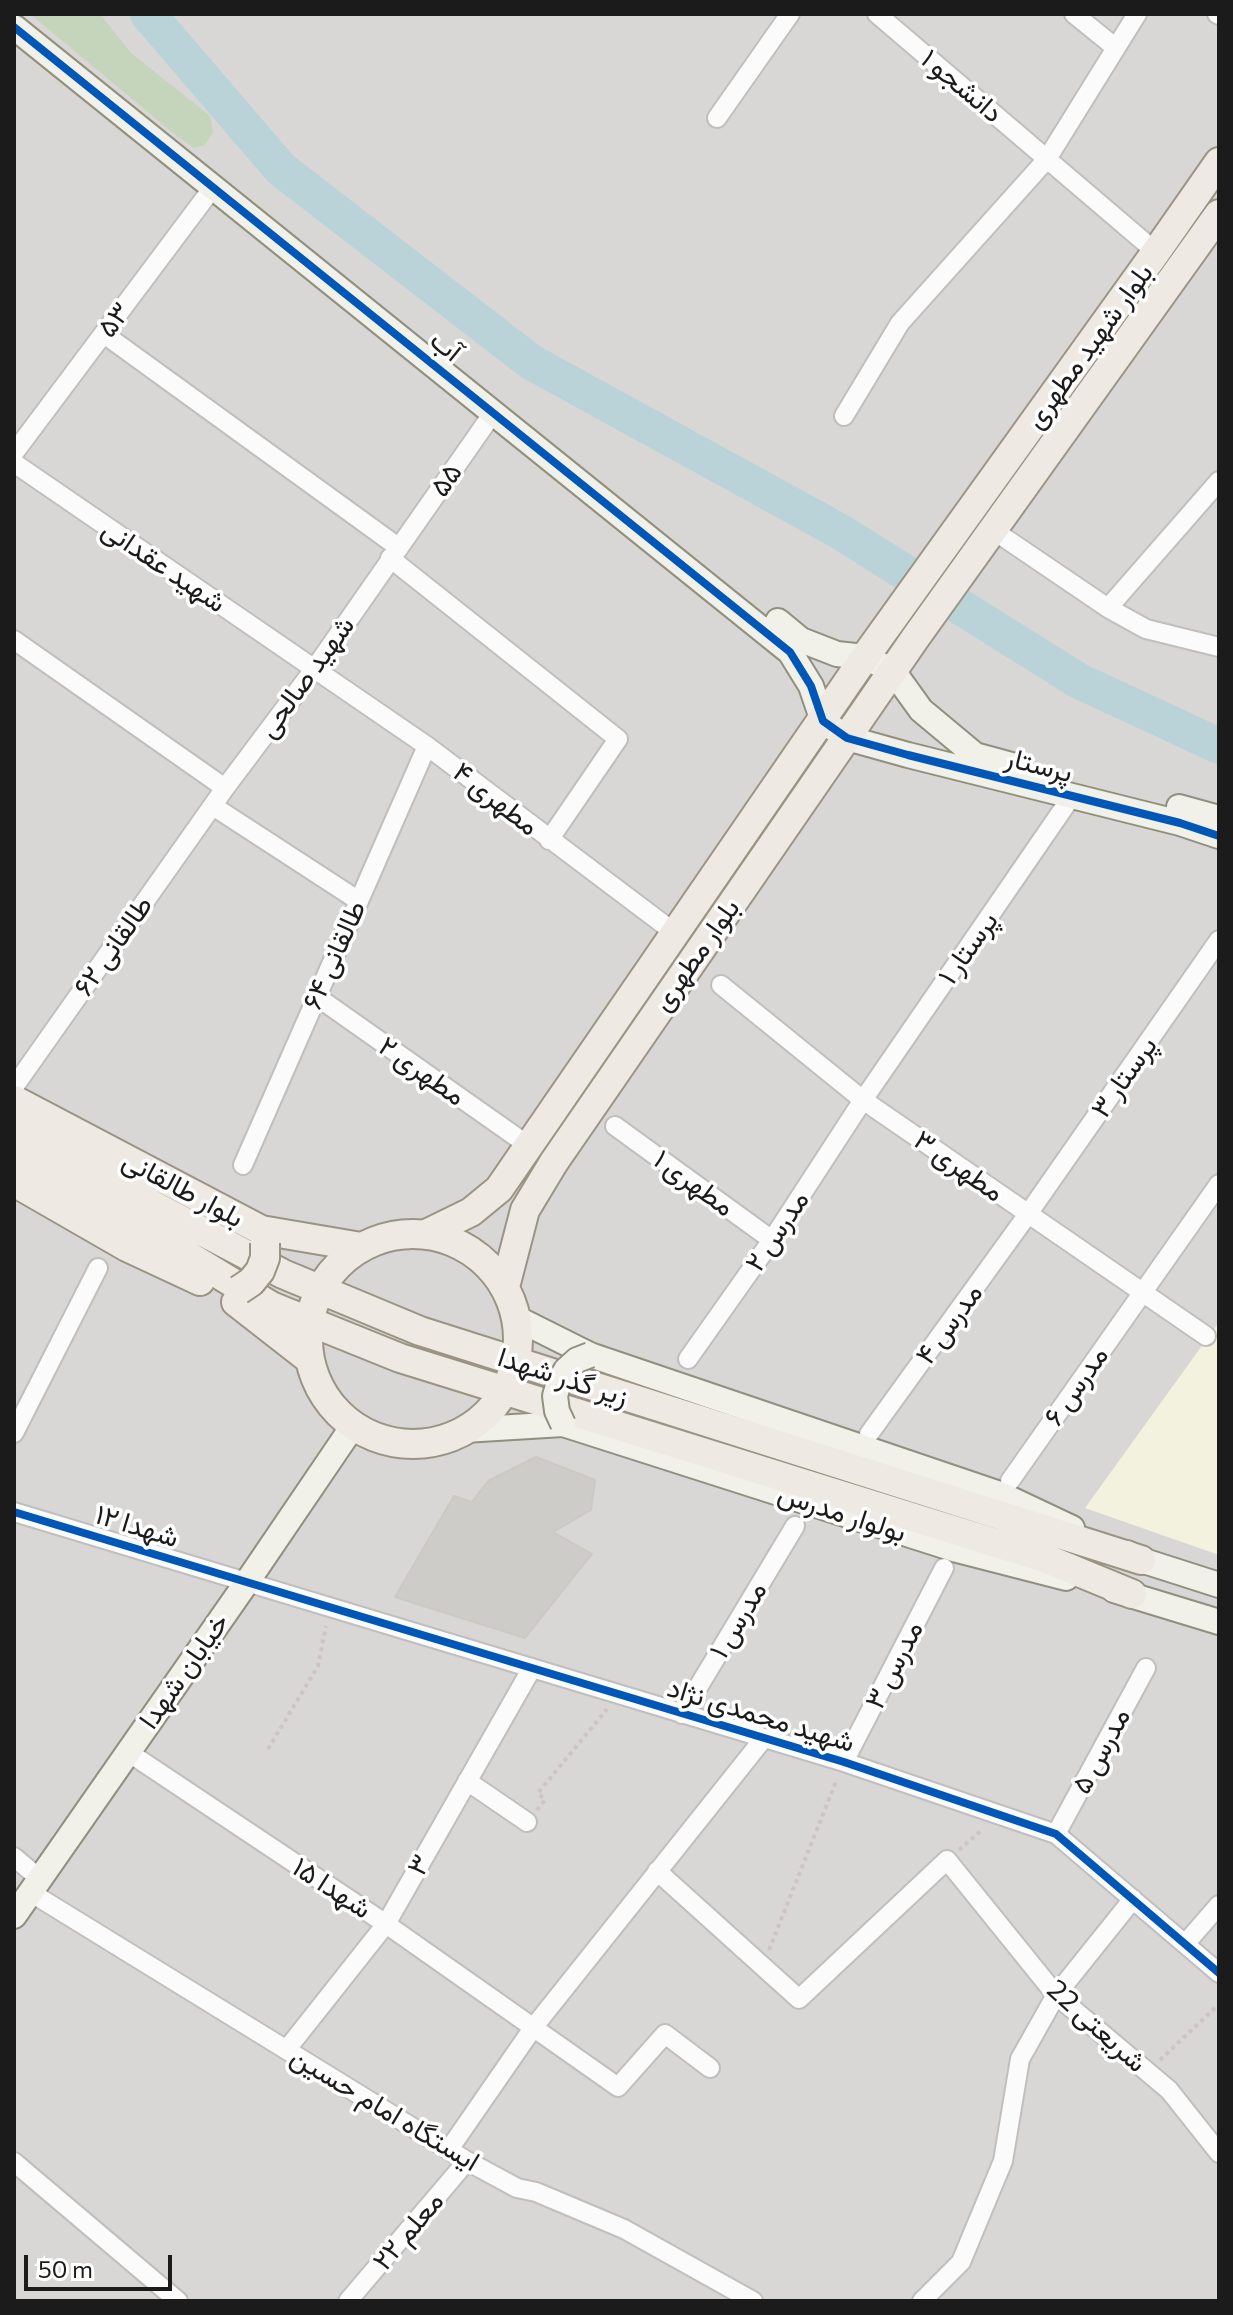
<!DOCTYPE html>
<html>
<head>
<meta charset="utf-8">
<style>
	body { margin:0 }
	#map { position:relative; width:1233px; height:2315px; overflow:hidden; background:#e9e7e3; font-family:Commissioner,sans-serif }
	canvas { display:block }
	.frame { position:absolute; inset:0; border:16px solid #1b1b1b; pointer-events:none }
	.scale { position:absolute; left:24px; top:2255px; width:148px; height:36px; box-sizing:border-box; border:4px solid #1b1b1b; border-top:0; padding-left:10px; font-size:24px; line-height:28px; white-space:nowrap; color:#1b1b1b; -webkit-text-stroke:6px #fff; paint-order:stroke }
</style>
</head>
<body>
<div id="map">
<canvas width="1233" height="2315"></canvas>
<div class="frame"></div>
<div class="scale">50 m</div>
</div>
<script>
const context = document.querySelector('canvas').getContext('2d');
context.lineJoin = 'round';
function fill(path, color) { context.fillStyle = color; context.fill(path, 'evenodd'); }
const poly = rows => new Path2D(rows.map(r => 'M' + r).join(''));
function stroke(path, color, width, dash) { context.strokeStyle = color; context.lineWidth = width; context.lineCap = dash ? 'butt' : 'round'; context.setLineDash(dash || []); context.stroke(path); }
function write(font, color, halo, rows, align = 'center') {
  context.font = font + ' Commissioner,Vazirmatn,sans-serif'; context.lineWidth = 7; context.setLineDash([]); context.textBaseline = 'middle'; context.strokeStyle = halo; context.fillStyle = color; for (const [text, x, y, turn = 0] of rows) {
    context.save(); context.translate(x, y); context.rotate((+turn || 0) * Math.PI / 180); context.textAlign = isNaN(turn) ? turn : align; if (halo) context.strokeText(text, 0, 0); context.fillText(text, 0, 0); context.restore();
  }
}
fill(poly([
	[14,14,1219,14,1219,2301,14,2301]
]), '#d8d7d5');
fill(poly([
	[1219,1322,1219,1555,1085,1508]
]), '#f2f2df');
fill(poly([
	[30,14,100,14,131,53,210,116,213,132,205,145,194,148,172,132]
]), '#c5d5bb');
stroke(poly([
	[148,14,281,169,531,362,839,531,1079,681,1219,746]
]), '#bad3d8', 36);
const building = poly([
	[536,1457,595,1480,591,1510,553,1532,592,1554,525,1638,395,1597,454,1496,472,1502,488,1481,536,1457]
]);
fill(building, '#ceccc9');
stroke(building, '#ccc9c5', 2);
const street = poly([
	[877,14,1156,252],
	[1074,14,1116,48],
	[1217,14,1219,15],
	[717,118,790,14],
	[104,334,398,547],
	[844,416,900,323,1047,159,1137,14],
	[14,453,214,186],
	[14,463,427,746,675,933],
	[993,530,1108,608,1146,629,1219,647],
	[390,558,618,739,549,840],
	[1108,608,1219,481],
	[14,640,225,788],
	[213,806,359,901],
	[721,985,863,1100,1206,1336],
	[316,996,529,1146],
	[14,1087,225,788,315,668,493,413],
	[615,1126,772,1240],
	[243,1165,427,746],
	[688,1359,772,1240,863,1100,1072,796],
	[14,1433,98,1268],
	[869,1434,1028,1214,1219,940],
	[1010,1481,1219,1184],
	[14,1512,844,1762,1056,1834,1219,1973],
	[682,1714,795,1526],
	[128,1752,386,1924,618,2087,665,2034,710,2068],
	[844,1762,944,1568],
	[467,1781,527,1822],
	[1056,1834,1146,1668],
	[14,1857,40,1879],
	[657,1871,799,1999,947,1860,1056,1995,1169,2090,1219,2153],
	[30,1892,467,2161,517,2188,536,2192,624,2229,753,2301],
	[1185,1944,1219,1905],
	[287,2049,386,1924,532,1668],
	[450,2148,533,2028,764,1738],
	[14,2162,178,2301],
	[348,2301,467,2161],
	[922,2301,961,2262,1003,2161,1020,2059,1056,1995,1133,1899]
]);
const secondary = poly([
	[14,27,790,652,811,686,823,721,847,738,908,755,1180,823,1219,836],
	[778,621,801,640,837,654,865,657,893,671,921,710,975,755,1019,767],
	[1179,807,1219,818],
	[516,1318,590,1355,1000,1494,1072,1528],
	[464,1430,563,1424,957,1550,1066,1578],
	[1127,1553,1141,1560,1219,1585],
	[1114,1590,1219,1622],
	[14,1916,247,1582,353,1426]
]);
const primary = poly([
	[14,1100,261,1230,361,1247],
	[14,1126,158,1208,283,1274,420,1331,1141,1560],
	[14,1156,146,1230,271,1306,400,1358,1047,1559,1132,1594],
	[14,1182,127,1247,200,1281],
	[426,1234,471,1212,499,1189,865,657,1156,252,1219,162],
	'308 1339a105 105 0 1 1 210 0a105 105 0 1 1-210 0Z',
	[505,1287,525,1210,554,1162,916,637,1219,214],
	[236,1302,309,1359]
]);
stroke(street, '#c0bfbe', 22);
stroke(secondary, '#8f907e', 28);
stroke(primary, '#9b9383', 32);
stroke(poly([
	[268,1749,318,1666,326,1626],
	[537,1810,545,1800,538,1793,607,1709],
	[959,1850,983,1829],
	[769,1950,837,1779],
	[1160,2060,1219,2004]
]), '#cfc4c2', 4, [4, 4]);
stroke(street, '#fcfbfb', 18);
stroke(secondary, '#f1f0e9', 24);
stroke(primary, '#eeeae3', 28);
const secondaryBridge = poly([
	[563,1424,557,1411,555,1396,559,1382,566,1370,577,1360,590,1355]
]);
const primaryBridge = poly([
	[239,1290,251,1282,260,1271,265,1258,265,1243]
]);
stroke(secondaryBridge, '#8f907e', 28, []);
stroke(primaryBridge, '#9b9383', 32, []);
stroke(secondaryBridge, '#f1f0e9', 24);
stroke(primaryBridge, '#eeeae3', 28);
stroke(poly([
	[14,27,790,652,811,686,823,721,847,738,908,755,1180,823,1219,836],
	[14,1512,844,1762,1056,1834,1219,1973]
]), '#0057b8', 8);
write('28px', '#1b1b1b', '#fff', [
	["دانشجو ۱",962,86,40],
	["۵۳",114,320,-53],
	["آب",446,346,39],
	["بلوار شهید مطهری",1089,346,-54],
	["۵۵",446,480,-55],
	["شهید عقدانی",164,566,34],
	["شهید صالحی",306,677,-54],
	["پرستار",1039,765,14],
	["مطهری ۴",496,799,38],
	["طالقانی ۶۲",113,946,-55],
	["پرستار ۱",968,948,-55],
	["طالقانی ۶۴",334,955,-66],
	["بلوار مطهری",696,955,-55],
	["مطهری ۲",422,1071,35],
	["پرستار ۳",1124,1077,-55],
	["مطهری ۳",959,1166,35],
	["مطهری ۱",694,1183,36],
	["بلوار طالقانی",183,1189,28],
	["مدرس ۲",777,1231,-56],
	["مدرس ۴",949,1324,-54],
	["زیر گذر شهدا",563,1377,18],
	["مدرس ۶",1076,1386,-55],
	["بولوار مدرس",842,1513,18],
	["۱۲ شهدا",137,1526,17],
	["مدرس ۱",738,1620,-59],
	["مدرس ۳",894,1665,-63],
	["خیابان شهدا",184,1671,-55],
	["شهید محمدی نژاد",761,1715,17],
	["مدرس ۵",1101,1751,-62],
	["۳",419,1865,-60],
	["شهدا ۱۵",332,1888,33],
	["شریعتی 22",1097,2026,42],
	["ایستگاه امام حسین",385,2109,31],
	["معلم ۲۲",408,2231,-50]
]);
</script>
</body>
</html>
